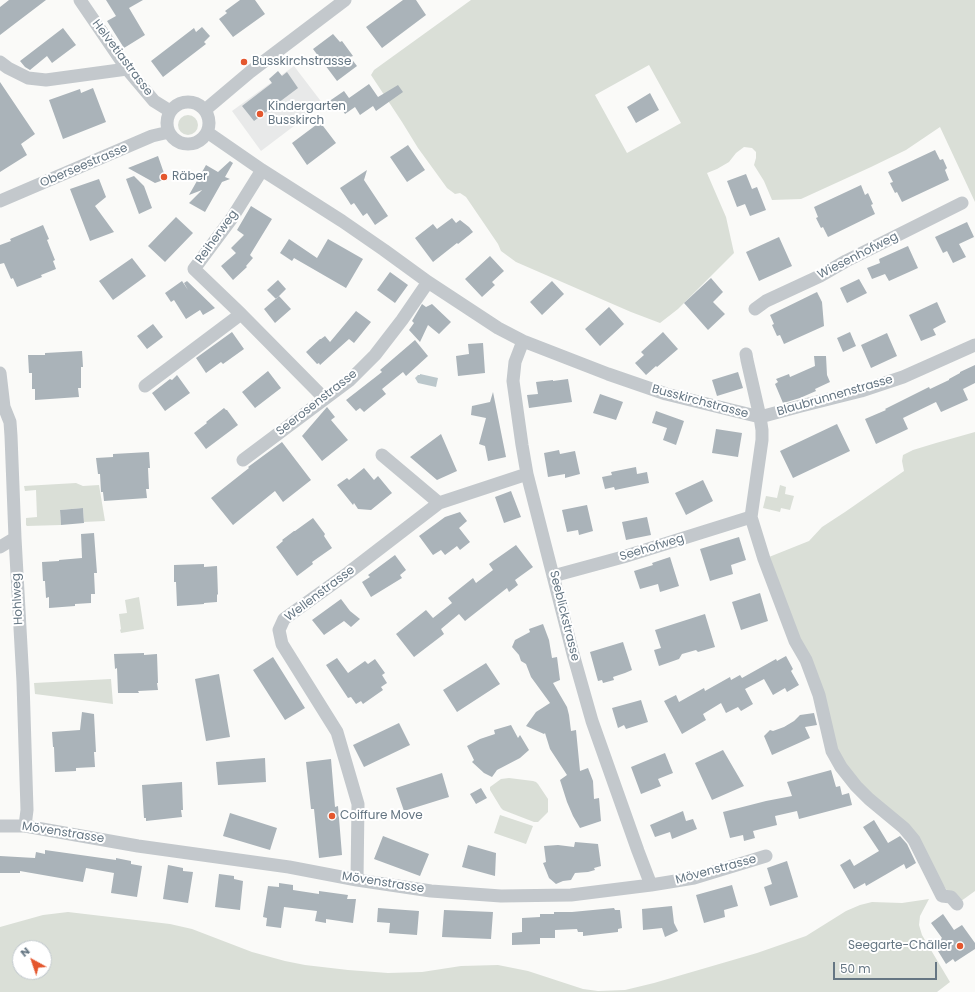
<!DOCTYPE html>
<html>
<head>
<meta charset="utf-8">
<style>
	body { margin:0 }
	#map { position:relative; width:975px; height:992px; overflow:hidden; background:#fafaf8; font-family:Poppins,sans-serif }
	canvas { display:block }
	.north { position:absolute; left:12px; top:940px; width:40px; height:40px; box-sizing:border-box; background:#fff; border:1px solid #c1c8cd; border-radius:50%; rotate:320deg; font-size:11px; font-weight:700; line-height:16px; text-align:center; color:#657683 }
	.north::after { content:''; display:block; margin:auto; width:14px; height:18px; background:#e4572e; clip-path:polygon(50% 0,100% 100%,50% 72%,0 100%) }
	.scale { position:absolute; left:833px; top:962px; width:104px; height:18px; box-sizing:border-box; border:2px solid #657683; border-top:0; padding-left:5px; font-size:12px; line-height:14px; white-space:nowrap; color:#657683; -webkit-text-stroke:3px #fff; paint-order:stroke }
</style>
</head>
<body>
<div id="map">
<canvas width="975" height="992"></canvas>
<div class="north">N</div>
<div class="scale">50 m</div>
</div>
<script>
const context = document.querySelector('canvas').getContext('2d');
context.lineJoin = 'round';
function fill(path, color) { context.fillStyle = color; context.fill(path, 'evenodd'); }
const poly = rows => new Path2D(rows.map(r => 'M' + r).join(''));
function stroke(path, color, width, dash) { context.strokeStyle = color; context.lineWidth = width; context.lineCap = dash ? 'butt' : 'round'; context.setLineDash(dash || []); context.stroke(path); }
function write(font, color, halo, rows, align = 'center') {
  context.font = font + ' Poppins,sans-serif'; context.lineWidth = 4; context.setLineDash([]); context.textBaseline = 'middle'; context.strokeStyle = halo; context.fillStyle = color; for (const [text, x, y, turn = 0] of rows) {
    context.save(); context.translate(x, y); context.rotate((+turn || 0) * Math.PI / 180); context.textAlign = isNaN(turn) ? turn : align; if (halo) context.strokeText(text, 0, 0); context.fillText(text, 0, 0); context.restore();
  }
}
fill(poly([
	[294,66,323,104,261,151,232,111]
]), '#e8e9e9');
fill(poly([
	[471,0,975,0,975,202,940,127,906,150,871,167,801,199,772,200,764,181,754,165,756,158,756,152,752,148,744,147,736,153,729,162,717,169,707,173,726,217,734,253,678,309,660,323,631,312,516,262,501,251,498,244,466,197,460,193,455,194,447,188,418,148,402,122,371,75,374,70],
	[649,65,681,123,627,153,595,95],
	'178 125a10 10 0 1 1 20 0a10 10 0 1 1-20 0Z',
	[975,432,975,891,957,904,951,897,914,840,841,767,819,695,764,559,809,541,822,527,845,512,904,471,902,461,903,455,913,450,936,443],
	[76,483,83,486,99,485,105,521,84,522,83,508,60,510,61,525,27,526,26,525,26,518,37,517,36,490,25,491,24,486],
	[780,485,786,487,785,494,794,496,790,510,781,508,780,512,763,508,766,496,777,498],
	[139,597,144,629,121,633,120,630,121,629,119,614,127,613,125,600],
	[111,679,113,704,35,694,34,683],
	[509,778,533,781,536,782,538,784,548,799,548,812,538,822,534,822,503,810,501,808,490,790,490,787,501,779],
	[500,815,533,826,526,844,494,833],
	[929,899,920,916,919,925,922,935,950,982,937,992,0,992,0,927,43,915,68,912,170,924,192,929,252,952,285,961,305,965,348,970,388,973,422,972,461,966,498,965,528,971,583,989,598,991,625,990,654,983,757,953,806,936,846,911,860,905,872,902,902,903],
	[20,948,44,948,44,972,20,972]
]), '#dadfd7');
fill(poly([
	[420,374,438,378,436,387,418,383,415,378,418,375,420,375]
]), '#bbc7cb');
fill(poly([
	[9,0,46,0,0,35,0,7],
	[106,0,143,0,129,8,145,35,124,48,107,21,116,16],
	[240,0,255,0,265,14,233,37,219,19,227,13,225,11],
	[403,0,416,0,426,15,382,48,366,27],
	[202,27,210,36,204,42,206,44,163,77,151,61,194,28,196,32],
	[63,28,76,45,52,63,47,56,30,70,25,67,20,61],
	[333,34,340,42,342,41,353,56,350,57,357,66,337,81,313,49],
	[278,71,282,76,287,72,298,88,254,121,242,106,272,83,269,79],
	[0,82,35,134,21,144,27,155,0,172],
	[369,84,378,97,398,85,403,92,376,111,373,106,360,115,355,107,345,114,340,106,333,111,328,102,344,91,349,98],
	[93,88,106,122,63,139,49,100,80,89,81,93],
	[650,93,659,110,636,123,627,107],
	[320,122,336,143,307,165,292,143],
	[408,145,425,170,407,182,390,157],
	[935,150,940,160,943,159,947,168,945,170,949,180,902,202,897,192,895,193,890,183,893,182,888,172],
	[158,156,166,179,155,183,128,168],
	[230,161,233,163,225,177,230,179,222,182,205,212,189,203,202,190,189,195,206,165,218,172],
	[367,170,364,180,388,216,375,225,367,213,363,216,354,203,351,205,340,188],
	[746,174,752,189,757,187,766,210,750,216,745,204,737,207,727,181],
	[134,176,144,186,152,208,139,214,126,179],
	[99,179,106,197,95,206,114,232,90,241,70,189],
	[861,185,865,195,868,193,873,204,871,205,875,214,828,237,823,227,821,228,816,218,818,217,814,207],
	[251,206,272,219,250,255,253,258,246,266,247,267,233,280,221,266,236,253,231,248,244,235,237,230],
	[176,217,193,233,165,262,148,246],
	[452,218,456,223,460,220,469,227,473,232,458,244,457,243,433,262,415,238,433,224,437,229],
	[967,222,974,237,959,244,966,257,953,263,947,251,943,253,935,237],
	[43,225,49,239,47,240,55,260,53,261,56,269,41,275,42,277,17,287,13,278,11,279,4,263,0,264,0,245,11,241,10,239],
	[779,237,792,266,759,281,746,252],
	[289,239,317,258,328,239,363,259,346,288,294,258,292,261,280,253],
	[908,246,918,268,889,281,885,274,872,279,867,268,880,263,879,259],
	[490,256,504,271,492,282,495,285,482,297,465,279],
	[132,258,146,276,113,300,99,281],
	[390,272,408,285,395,303,377,290],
	[711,278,723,292,713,302,725,314,708,330,684,303],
	[859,279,867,293,847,303,840,288],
	[278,280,286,289,276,299,267,290],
	[182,281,188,290,184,283,187,281,215,308,203,315,200,310,186,319,174,300,171,302,165,293],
	[552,281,564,294,542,315,530,302],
	[817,292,822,302,824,326,784,344,780,335,777,336,772,325,774,324,770,315],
	[279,296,291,309,275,323,264,309],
	[937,302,946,322,933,329,936,335,921,341,909,315],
	[422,304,426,307,432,304,451,322,439,334,428,325,420,342,409,330,414,323,412,321],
	[609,307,624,324,600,346,585,329],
	[356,311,371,322,354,343,349,339,320,365,319,363,317,364,306,352,320,339,321,339,325,336,330,342],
	[153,324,163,337,147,349,137,336],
	[232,332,244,349,223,364,221,362,206,373,196,358],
	[663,332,678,349,657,367,656,366,646,375,635,363,644,355,641,352],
	[850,332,856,346,843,352,837,338],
	[887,333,897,356,871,368,861,345],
	[415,340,428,356,406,376,403,372,382,389,386,394,364,412,360,408,356,411,346,400,382,372,380,370],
	[483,343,485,373,458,376,456,356,469,354,468,344],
	[82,351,83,367,81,367,81,388,78,388,79,397,35,400,35,389,32,389,32,373,29,373,28,355,45,355,45,353],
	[814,356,826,356,827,375,830,382,815,389,816,391,800,398,783,403,775,384,778,382,776,379,789,374,790,377,815,366],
	[975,365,975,383,963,389,968,400,941,412,936,402,903,418,908,429,876,444,865,419,886,410,885,409,929,387,930,389,949,380,949,379,960,373,960,372],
	[268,371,281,388,255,408,242,392],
	[738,372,743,388,717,396,712,380],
	[177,375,190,393,165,411,152,393,170,379,172,380],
	[568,379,572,402,529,408,527,395,538,394,536,382,553,380,553,381],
	[493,392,506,457,488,461,485,446,479,444,486,418,471,415,472,406,490,402],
	[600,394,623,402,616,420,593,413],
	[327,407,335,417,331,420,348,440,322,461,302,436],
	[224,408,226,410,227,410,238,425,206,449,194,433,207,423,206,422],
	[656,411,684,421,676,445,663,440,667,428,652,423],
	[837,424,850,451,793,478,780,451],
	[716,429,742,433,738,457,712,453],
	[441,434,457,471,437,480,410,457],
	[282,442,311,480,283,502,275,491,233,525,211,498,249,468,248,467],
	[559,450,560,454,575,451,580,474,565,478,565,474,548,477,544,453],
	[149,452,150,468,148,468,149,489,146,489,147,498,104,501,103,492,101,492,100,474,98,474,96,458,113,457,113,454],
	[636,467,637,474,647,472,649,483,615,490,614,487,605,489,602,477,612,475,611,472],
	[364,468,374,480,378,476,392,493,371,510,358,509,354,503,353,505,337,485,347,478,349,480],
	[703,480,713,501,686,515,675,493],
	[511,491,521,517,504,523,495,497],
	[587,505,593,531,579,535,578,530,567,532,562,510],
	[83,508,84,523,61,525,60,510],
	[460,512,467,521,459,528,470,542,460,550,457,546,445,555,441,550,433,555,419,536,445,517],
	[647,517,651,535,626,540,622,522],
	[313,518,325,534,324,536,332,548,312,562,313,564,297,576,276,547,283,541,282,540,294,531,295,531],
	[94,533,97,573,94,573,95,594,91,594,91,603,75,604,75,606,49,608,49,597,46,598,45,581,43,581,42,562,59,561,59,560,82,558,81,534],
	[739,537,746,560,731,565,733,574,710,581,700,549],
	[516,545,533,567,515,580,518,585,509,592,507,588,465,621,459,614,441,629,444,634,414,657,396,634,426,610,433,618,452,603,448,598,473,578,476,583,493,570,489,564],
	[395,555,406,570,400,575,402,578,371,597,362,582,370,577,368,575],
	[670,557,679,586,660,592,658,584,640,589,634,571,653,565,652,563],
	[204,564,204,567,217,566,218,595,217,594,217,602,204,603,204,604,177,606,176,582,174,582,174,565],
	[760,593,768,621,741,630,732,602],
	[341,599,350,611,360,619,351,627,344,621,324,635,312,620],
	[705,614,715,647,698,652,696,650,682,654,679,659,659,666,654,650,661,648,655,630],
	[543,624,549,640,552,658,557,657,560,680,553,683,567,707,569,715,571,731,576,730,580,771,588,768,593,781,594,799,599,798,601,821,580,828,573,816,567,802,560,780,567,775,550,749,545,733,544,734,526,726,536,712,550,703,531,677,526,664,521,661,519,655,512,647,515,640,530,632,529,629],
	[623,642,632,670,625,673,613,677,614,680,603,683,602,680,598,681,590,652],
	[144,653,144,655,157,654,158,683,157,683,158,690,138,691,139,693,118,693,117,668,115,669,114,654],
	[786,656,793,669,791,671,799,685,787,692,785,688,773,695,764,679,745,689,753,704,741,711,738,707,726,713,721,703,703,714,706,720,682,734,664,701,676,695,679,702,704,688,705,691,730,677,731,680,740,675,742,678,776,659,777,661],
	[273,657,305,708,285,720,253,670],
	[337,658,348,673,365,661,368,664,375,659,385,673,382,675,387,683,381,687,383,690,363,704,361,701,356,704,351,697,348,698,326,665],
	[486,663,500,684,457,712,443,690],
	[219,674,230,737,206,741,195,679],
	[641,700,648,722,626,729,624,725,618,728,612,708],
	[82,712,94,714,96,752,94,752,95,767,76,768,76,771,55,772,54,747,53,747,52,732,80,730],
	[814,713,817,725,805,727,810,738,772,755,764,736,770,730,773,731,784,727,794,721,800,715],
	[399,723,410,745,364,767,353,745],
	[511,725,518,738,520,735,529,750,520,758,497,770,492,777,484,773,472,762,474,760,467,746,480,739,495,734,494,730],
	[723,750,744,786,712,800,695,763],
	[665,753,673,773,658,779,661,786,641,794,631,767],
	[265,758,266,782,218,785,216,762],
	[331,759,335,807,338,806,342,855,319,858,314,809,311,809,306,762],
	[831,770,836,787,840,786,842,795,849,793,852,805,799,819,797,811,775,816,777,825,753,831,755,838,744,841,743,835,730,838,723,812,766,801,792,796,787,782],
	[442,773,449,797,404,811,396,788],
	[182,782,183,810,181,810,182,817,146,821,146,818,144,818,142,785],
	[481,788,487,798,476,804,470,794],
	[683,811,686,821,693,819,697,829,672,839,670,832,655,837,650,825],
	[230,813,277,828,270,850,223,836],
	[874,820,888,843,900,836,907,844,916,863,906,869,904,864,866,886,865,883,854,889,840,865,850,859,854,866,879,851,863,827],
	[383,836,429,854,420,876,374,859],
	[575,842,598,844,601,866,594,868,595,870,588,872,575,873,571,880,563,881,556,884,549,878,543,863,546,862,544,846,558,845,574,847],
	[468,845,496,853,495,876,462,867],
	[45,850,116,860,116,858,131,861,131,864,142,866,137,897,111,893,114,873,86,868,83,882,20,871,20,873,0,873,0,856,35,858,36,852,45,854],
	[787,861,798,897,770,906,764,887,772,884,767,868],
	[168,865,183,868,183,871,193,872,188,903,163,899],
	[219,874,234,876,234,879,243,881,240,910,215,907],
	[279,883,293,885,293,890,319,894,319,891,348,895,347,899,356,899,353,923,326,919,326,923,315,921,317,911,284,907,281,928,266,926,267,918,263,917,268,886,279,887],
	[732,885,738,906,724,910,725,917,704,923,696,895],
	[672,906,674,923,678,931,665,937,662,928,643,930,642,909],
	[378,908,419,911,417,935,389,933,390,923,377,922],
	[614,908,615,910,620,910,622,928,618,929,618,932,583,936,583,932,578,932,577,929,555,930,555,938,540,938,540,944,512,945,512,933,522,932,522,918,540,917,540,914,554,914,554,912,572,912],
	[444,910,493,912,491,939,442,937],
	[943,914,954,930,962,925,975,943,975,949,955,962,953,959,946,964,938,951,945,947,940,940,942,938,931,923]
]), '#aab3b9');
stroke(poly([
	[80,0,127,69,154,101,170,111],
	[0,62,8,68,28,78,46,80,127,69],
	'167 123a21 21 0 1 1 42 0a21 21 0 1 1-42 0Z',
	[205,110,250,72,345,0],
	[207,132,262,170,342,221,384,250,428,282,498,328,523,341,608,374,666,394,760,417,801,406,861,391,903,377,975,345],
	[262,170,232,218,194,269,241,314,325,399],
	[0,201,152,136,169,132],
	[755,309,766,301,820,276,846,261,962,203],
	[523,341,515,362,513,381,522,445,527,474,573,654,592,721,638,851,651,885],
	[746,354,747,360,760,417,762,430,762,440,751,517,764,559,795,641,806,660,819,695,832,751,841,767,856,786,869,799,904,828,914,840,942,896,951,897,957,904],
	[0,373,4,407,10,422,11,436,15,538,23,682,27,810,25,826],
	[145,386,241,314],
	[382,455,439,503],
	[243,460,350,380,375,355,402,320,428,282],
	[0,547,15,538],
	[553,576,623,557,751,517],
	[0,826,25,826,138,846,289,867,357,880,431,891,501,896,571,895,651,885,694,878,766,856],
	[357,880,358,804,337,732,282,644,279,630,284,619,348,573,439,503,527,474]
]), '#c3c8cc', 13);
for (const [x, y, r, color] of [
	[244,62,4,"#e4572e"],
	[260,114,4,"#e4572e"],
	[164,177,4,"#e4572e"],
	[332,816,4,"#e4572e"],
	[960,946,4,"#e4572e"]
]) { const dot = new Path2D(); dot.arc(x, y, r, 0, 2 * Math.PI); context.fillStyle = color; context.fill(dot); stroke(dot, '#fff', 1.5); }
write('12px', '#657683', '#fff', [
	["Helvetiastrasse",122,58,53],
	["Oberseestrasse",84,166,-23],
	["Reiherweg",217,237,-54],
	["Wiesenhofweg",858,256,-27],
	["Blaubrunnenstrasse",835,396,-16],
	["Busskirchstrasse",700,402,15],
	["Seerosenstrasse",317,403,-38],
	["Seehofweg",652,548,-17],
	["Wellenstrasse",320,594,-37],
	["Hohlweg",18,599,-93],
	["Seeblickstrasse",564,616,76],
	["Mövenstrasse",63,833,9],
	["Mövenstrasse",716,870,-15],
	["Mövenstrasse",383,883,9]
]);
write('12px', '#657683', '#fff', [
	["Busskirchstrasse",252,62],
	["Kindergarten",268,107],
	["Busskirch",268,121],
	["Räber",172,177],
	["Coiffure Move",340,816],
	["Seegarte-Chäller",952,946,"right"]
], 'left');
</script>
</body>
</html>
